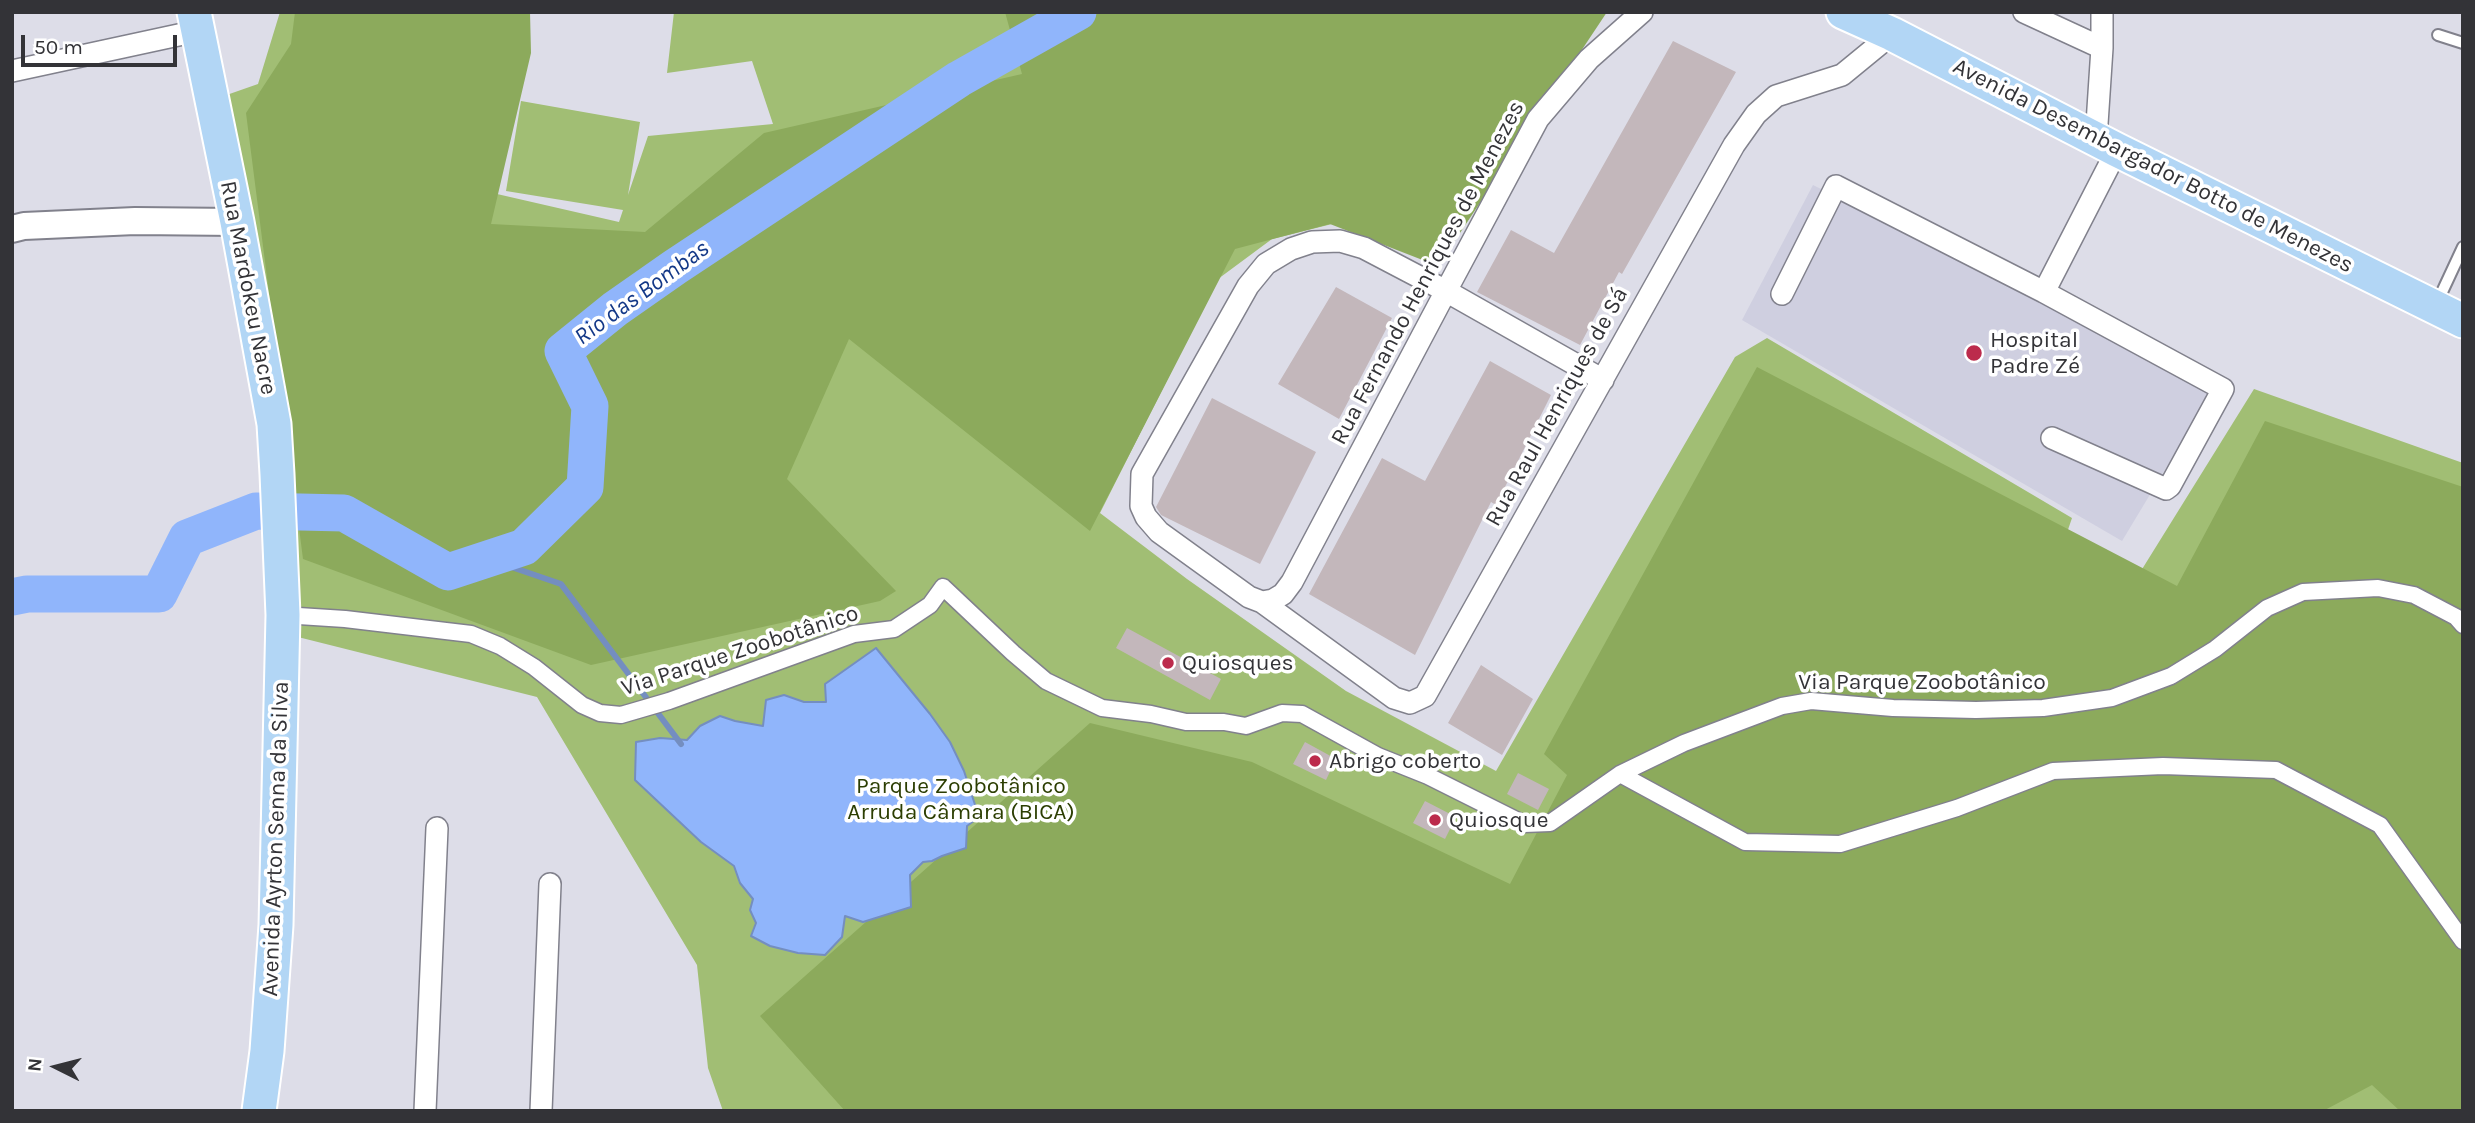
<!DOCTYPE html>
<html>
<head>
<meta charset="utf-8">
<style>
	body { margin:0 }
	#map { position:relative; width:2475px; height:1123px; overflow:hidden; background:#dddde8; font-family:Karla,sans-serif }
	canvas { display:block }
	.frame { position:absolute; inset:0; border:14px solid #333337; pointer-events:none }
	.north { position:absolute; left:21px; top:1032px; width:70px; height:70px; -webkit-text-stroke:5px #fff; paint-order:stroke; rotate:276deg; font-size:19px; font-weight:700; line-height:28px; text-align:center; color:#333337 }
	.north::after { content:''; display:block; margin:auto; width:24px; height:32px; background:#333337; clip-path:polygon(50% 0,100% 100%,50% 72%,0 100%) }
	.scale { position:absolute; left:21px; top:35px; width:156px; height:32px; box-sizing:border-box; border:4px solid #333337; border-top:0; padding-left:9px; font-size:21px; line-height:24px; white-space:nowrap; color:#333337; -webkit-text-stroke:5px #fff; paint-order:stroke }
</style>
</head>
<body>
<div id="map">
<canvas width="2475" height="1123"></canvas>
<div class="frame"></div>
<div class="north">N</div>
<div class="scale">50 m</div>
</div>
<script>
const context = document.querySelector('canvas').getContext('2d');
context.lineJoin = 'round';
function fill(path, color) { context.fillStyle = color; context.fill(path, 'evenodd'); }
const poly = rows => new Path2D(rows.map(r => 'M' + r).join(''));
function stroke(path, color, width, dash) { context.strokeStyle = color; context.lineWidth = width; context.lineCap = dash ? 'butt' : 'round'; context.setLineDash(dash || []); context.stroke(path); }
function write(font, color, halo, rows, align = 'center') {
  context.font = font + ' Karla,sans-serif'; context.lineWidth = 7; context.setLineDash([]); context.textBaseline = 'middle'; context.strokeStyle = halo; context.fillStyle = color; for (const [text, x, y, turn = 0] of rows) {
    context.save(); context.translate(x, y); context.rotate((+turn || 0) * Math.PI / 180); context.textAlign = isNaN(turn) ? turn : align; if (halo) context.strokeText(text, 0, 0); context.fillText(text, 0, 0); context.restore();
  }
}
fill(poly([
	[1813,185,2216,385,2122,541,1742,320]
]), '#cfcfe0');
fill(poly([
	[280,12,520,12,497,194,619,222,623,210,506,191,521,101,640,122,628,195,648,136,773,124,752,61,667,73,674,12,1578,12,1344,221,1272,239,1218,279,1100,513,1187,579,1346,691,1496,771,1735,357,1767,338,2072,518,2050,582,2103,632,2254,389,2463,463,2463,1111,723,1111,708,1068,697,965,537,697,274,631,281,453,218,98,258,84]
]), '#a1be74');
fill(poly([
	[295,12,530,12,531,53,491,224,645,232,764,133,1022,74,1005,12,1607,12,1438,266,1330,224,1235,249,1090,531,849,339,787,479,896,591,880,601,591,665,303,559,246,113,291,44],
	[1757,367,2177,586,2265,421,2463,487,2463,1111,2400,1111,2372,1085,2323,1111,845,1111,760,1016,1090,723,1252,762,1510,884,1567,775,1544,754]
]), '#8caa5c');
const water = poly([
	[876,648,930,714,950,742,964,771,979,817,967,826,966,848,942,856,932,861,923,862,910,875,911,907,863,922,845,916,842,937,825,955,798,953,770,946,751,936,756,923,750,910,753,899,740,883,734,866,701,842,635,780,636,742,660,738,687,740,700,726,720,716,735,721,763,726,766,700,784,695,804,702,826,702,825,684,876,648]
]);
fill(water, '#90b5fb');
stroke(water, '#748ec0', 2);
stroke(poly([
	[488,559,561,584,681,744]
]), '#748ec0', 6);
stroke(poly([
	[12,597,27,594,159,594,187,538,256,511,344,513,448,572,524,547,585,487,590,406,563,351,615,309,675,267,959,79,1078,12]
]), '#90b5fb', 37);
fill(poly([
	[1673,41,1736,72,1622,274,1619,272,1580,345,1477,292,1511,230,1554,253],
	[1336,287,1392,318,1339,419,1278,384],
	[1490,361,1551,395,1496,505,1491,502,1415,655,1309,594,1382,458,1425,481],
	[1212,398,1316,452,1260,564,1161,515,1156,507],
	[1127,628,1221,679,1210,700,1116,648],
	[1481,665,1533,699,1502,755,1448,723],
	[1305,742,1336,759,1326,780,1293,764],
	[1518,773,1549,789,1538,810,1507,794],
	[1425,801,1456,817,1445,839,1413,823]
]), '#c3b7bb');
const service = poly([
	[2438,35,2463,43],
	[2436,305,2463,247]
]);
const pedestrian = poly([
	[283,615,345,619,471,634,500,646,534,667,582,705,600,713,621,715,669,701,854,634,894,629,930,605,943,587,1013,653,1046,681,1102,708,1151,714,1186,722,1224,722,1246,726,1282,713,1302,714,1378,756,1428,776,1524,824,1550,823,1620,774,1684,743,1782,706,1811,701,1893,708,1976,710,2043,708,2112,698,2171,676,2215,649,2267,608,2303,592,2378,588,2414,595,2456,617,2463,625],
	[1620,774,1745,842,1840,844,1957,808,2053,771,2163,766,2276,770,2380,825,2463,941]
]);
const minor = poly([
	[2024,12,2102,48,2096,139],
	[2102,12,2102,48],
	[12,71,197,31],
	[2044,292,2223,389,2170,486,2166,489,2052,438],
	[1782,294,1836,186,2044,292,2117,150],
	[1603,380,1446,291,1364,248,1340,241,1312,242,1291,249,1266,264,1248,286,1142,474,1141,506,1146,517,1159,532,1249,597,1262,602,1273,600,1283,594,1292,582,1446,291,1538,119,1589,59,1642,12],
	[1262,602,1394,698,1410,703,1425,696,1734,145,1756,114,1776,96,1842,75,1892,34],
	[425,1111,437,828],
	[541,1111,550,884]
]);
const tertiary = poly([
	[12,229,24,226,135,221,237,222]
]);
const primary = poly([
	[194,12,237,222,274,424,277,474,283,615,276,925,267,1051,259,1111],
	[1843,12,1892,34,2117,150,2463,321]
]);
stroke(service, '#81818c', 14);
stroke(pedestrian, '#81818c', 19);
stroke(minor, '#81818c', 24);
stroke(tertiary, '#81818c', 30);
stroke(primary, '#fff', 37);
stroke(service, '#fff', 10);
stroke(pedestrian, '#fff', 16);
stroke(minor, '#fff', 21);
stroke(tertiary, '#fff', 26);
stroke(primary, '#b2d6f5', 33);
for (const [x, y, r, color] of [
	[1974,353,9,"#bc2b4c"],
	[1168,663,7,"#bc2b4c"],
	[1315,761,7,"#bc2b4c"],
	[1435,820,7,"#bc2b4c"]
]) { const dot = new Path2D(); dot.arc(x, y, r, 0, 2 * Math.PI); context.fillStyle = color; context.fill(dot); stroke(dot, '#fff', 2.5); }
write('23px', '#333337', '#fff', [
	["Avenida Desembargador Botto de Menezes",2153,166,27],
	["Rua Fernando Henriques de Menezes",1428,273,-62],
	["Rua Mardokeu Nacre",248,288,79],
	["Rua Raul Henriques de Sá",1557,407,-61],
	["Via Parque Zoobotânico",740,651,-18],
	["Via Parque Zoobotânico",1922,682],
	["Avenida Ayrton Senna da Silva",276,839,-88]
]);
write('23px', '#333337', '#fff', [
	["Hospital",1990,340],
	["Padre Zé",1990,366],
	["Quiosques",1182,663],
	["Abrigo coberto",1329,761],
	["Quiosque",1449,820]
], 'left');
write('23px', '#2c3e02', '#fff', [
	["Parque Zoobotânico",961,786],
	["Arruda Câmara (BICA)",961,812]
]);
write('italic 24px', '#133887', '#fff', [
	["Rio das Bombas",642,293,-36]
]);
</script>
</body>
</html>
